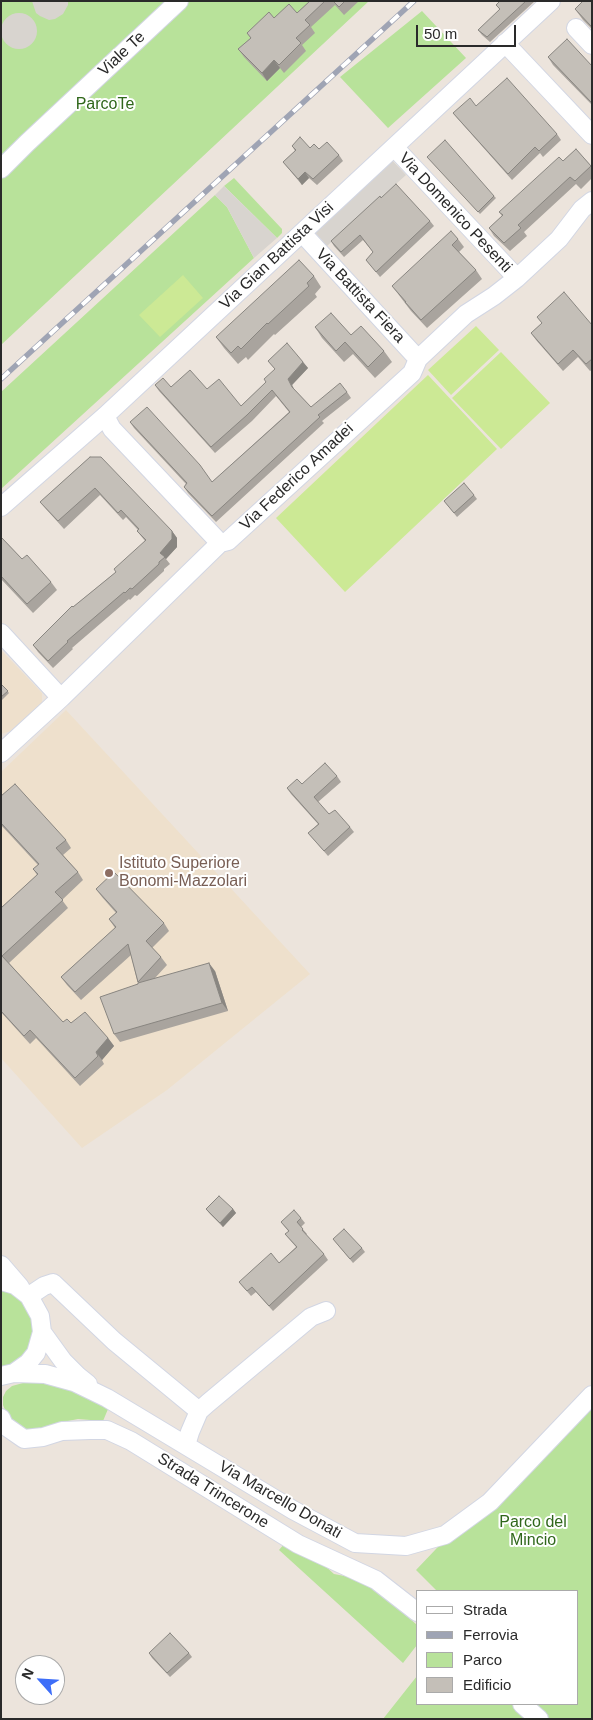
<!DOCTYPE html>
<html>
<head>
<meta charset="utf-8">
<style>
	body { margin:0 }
	#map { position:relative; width:593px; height:1720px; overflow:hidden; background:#ece4dc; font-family:Arial,sans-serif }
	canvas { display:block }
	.frame { position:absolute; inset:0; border:2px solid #2a2a2a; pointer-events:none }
	.legend { position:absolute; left:416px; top:1590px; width:162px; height:115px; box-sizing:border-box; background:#fff; border:1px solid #aaa; margin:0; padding:6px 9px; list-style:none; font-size:15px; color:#2a2a2a }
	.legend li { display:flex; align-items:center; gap:10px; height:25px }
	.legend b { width:25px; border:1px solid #aaa }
	.north { position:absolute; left:15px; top:1655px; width:50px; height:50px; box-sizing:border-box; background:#fff; border:1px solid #aaa; border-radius:50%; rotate:296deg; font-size:14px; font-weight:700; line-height:20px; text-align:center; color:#2a2a2a }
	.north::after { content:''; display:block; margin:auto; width:18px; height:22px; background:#3e6ef8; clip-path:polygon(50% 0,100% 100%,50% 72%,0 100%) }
	.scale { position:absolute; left:416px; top:25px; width:100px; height:22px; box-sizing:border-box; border:2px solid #2a2a2a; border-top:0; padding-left:6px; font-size:15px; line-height:18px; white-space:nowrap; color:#2a2a2a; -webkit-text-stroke:4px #fff; paint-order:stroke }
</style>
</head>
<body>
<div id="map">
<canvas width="593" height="1720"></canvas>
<div class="frame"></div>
<ul class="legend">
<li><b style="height:6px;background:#fff"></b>Strada</li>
<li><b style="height:6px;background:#9fa4b4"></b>Ferrovia</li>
<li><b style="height:14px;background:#b8e29a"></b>Parco</li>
<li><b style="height:14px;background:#c4bfb8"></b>Edificio</li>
</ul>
<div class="north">N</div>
<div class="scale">50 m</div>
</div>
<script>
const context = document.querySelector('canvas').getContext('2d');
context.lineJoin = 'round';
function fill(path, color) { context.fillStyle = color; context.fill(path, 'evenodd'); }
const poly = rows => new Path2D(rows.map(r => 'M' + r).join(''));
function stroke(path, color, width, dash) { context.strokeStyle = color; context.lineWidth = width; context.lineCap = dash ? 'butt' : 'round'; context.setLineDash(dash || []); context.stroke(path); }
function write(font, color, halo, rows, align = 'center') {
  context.font = font + ' Arial,sans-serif'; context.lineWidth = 4; context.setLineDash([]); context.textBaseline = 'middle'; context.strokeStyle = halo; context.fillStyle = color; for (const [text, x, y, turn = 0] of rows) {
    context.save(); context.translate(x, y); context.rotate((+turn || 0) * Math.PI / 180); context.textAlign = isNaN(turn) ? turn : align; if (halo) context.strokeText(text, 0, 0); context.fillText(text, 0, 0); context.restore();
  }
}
fill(poly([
	[1,650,42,693,42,704,11,731,1,734],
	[66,710,310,974,167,1090,82,1148,1,1058,1,772]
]), '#eee0cc');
fill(poly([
	[1,1,369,1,1,345],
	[422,11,466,58,388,128,340,77],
	[234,178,282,229,282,233,277,238,224,186],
	[215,195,227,207,254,258,1,489,1,392],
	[1,1290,12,1293,23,1301,31,1312,34,1324,34,1337,29,1349,21,1359,10,1366,1,1368],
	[37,1382,66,1386,108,1409,103,1421,78,1419,63,1422,45,1430,29,1432,17,1429,7,1415,3,1405,3,1397,6,1391,12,1386,23,1383],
	[592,1385,592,1719,383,1719,417,1676,417,1704,577,1704,577,1591,437,1591,416,1570],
	[285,1543,324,1565,334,1574,365,1580,417,1625,417,1645,403,1663,279,1550]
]), '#b8e29a');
fill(poly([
	[183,275,203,298,160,337,139,315],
	[476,326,499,350,451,395,428,370],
	[501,352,550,403,501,449,452,398],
	[428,375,497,449,345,592,276,518]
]), '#cce995');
fill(poly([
	[32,1,68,1,68,5,63,14,55,19,49,20,40,16,36,13],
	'1 31a18 18 0 1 1 36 0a18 18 0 1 1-36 0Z',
	[389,157,406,175,327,246,313,230],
	[224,186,277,238,254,258,227,207,215,195]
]), '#d8d4cf');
const minor = poly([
	[576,28,592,45],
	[505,43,592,135],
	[394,147,517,278],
	[1,169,27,143,179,1],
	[302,233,418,359],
	[105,416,112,429,220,543],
	[1,507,105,416,551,1],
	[1,633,61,698],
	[1,753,61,698,220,543,228,541,412,373,418,359,466,314,494,296,517,278,559,239,582,209,592,201],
	[1,1265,20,1287],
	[1,1281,15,1285,29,1296,40,1316,42,1332,36,1353,28,1363,14,1373,1,1376],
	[29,1296,44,1286,53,1283,114,1341,199,1411],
	[42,1332,63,1361,78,1376,88,1384],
	[14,1373,45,1374,74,1382,107,1398,293,1510,355,1543,406,1546,445,1535,490,1502,592,1395],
	[1,1418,4,1425,24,1439,43,1437,62,1431,90,1430,107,1430,131,1441,298,1544,376,1580,417,1612],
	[186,1445,190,1432,199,1411,208,1403,311,1317,326,1311],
	[522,1704,539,1719]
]);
stroke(minor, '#d2d6e3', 20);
stroke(minor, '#fff', 18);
const rail = poly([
	[1,379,414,1]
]);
stroke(rail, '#9fa4b4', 5.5);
stroke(rail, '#fff', 4, [11]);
fill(poly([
	[310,1,359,1,344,15,335,5,311,27,315,33,302,45,306,51,284,73,280,68,267,81,244,57,238,49,251,38,247,33,274,18,297,13],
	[500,1,535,1,490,42,482,35,478,30,500,10,496,5],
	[592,1,592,29,583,20,575,9],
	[548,57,592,66,592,105,553,65],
	[476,106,557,134,561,140,543,157,540,153,512,180,458,119,453,113],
	[292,146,319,149,339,155,343,161,317,185,309,178,302,185,283,162,295,151],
	[576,149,592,167,592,178,581,189,576,184,524,232,527,236,510,251,494,236,489,228,502,216,499,212,563,161],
	[429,159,494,196,496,198,480,214],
	[381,198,430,221,434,226,380,277,366,260,373,252,363,240,344,257,334,246,331,241],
	[458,239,464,247,459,252,476,270,482,279,427,328,411,311,392,286],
	[314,276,321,287,315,294,317,297,275,335,274,334,248,360,246,357,238,364,224,348,216,337],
	[537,317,592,325,592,370,590,371,578,357,563,371,536,340,531,333,542,323],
	[315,327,351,335,384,351,392,362,375,378,353,354,344,362,322,338],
	[268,361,303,362,308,368,292,385,294,389,311,407,347,392,351,398,322,421,324,423,216,522,188,493,184,487,186,484,134,428,130,422,212,482,289,412,276,396,252,421,215,453,159,391,155,385,207,389,241,406,266,382,275,369],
	[90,457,172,531,177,538,177,547,166,559,170,564,164,569,164,571,137,596,135,595,130,600,129,599,72,648,73,649,53,668,38,652,33,645,73,607,116,572,145,541,137,531,138,530,126,517,123,520,100,495,64,529,46,509,40,502],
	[474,495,477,499,457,517,444,501],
	[1,537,22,559,51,582,57,590,33,613,1,579],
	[1,684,9,693,1,701],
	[337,776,341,782,318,802,329,814,350,827,354,832,328,856,308,833,318,824,291,794,287,788,302,784],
	[1,796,66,840,71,848,63,855,78,872,83,880,62,900,68,908,9,963,63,1022,71,1023,108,1038,114,1046,102,1060,104,1064,80,1086,36,1038,30,1044,1,1012,1,908,37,875,33,869,38,865,1,825],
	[96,889,164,923,169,931,152,948,161,957,167,965,155,978,215,971,228,1011,120,1042,114,1034,138,984,131,955,81,1000,67,985,61,977,115,928,109,919,116,913,102,897],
	[206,1209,233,1209,236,1213,223,1227,209,1213],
	[301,1218,305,1223,301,1227,307,1234,306,1235,324,1254,328,1260,273,1311,256,1292,251,1296,239,1282,279,1263,296,1247,285,1234,289,1232,281,1222],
	[333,1239,362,1248,365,1252,353,1263],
	[149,1653,189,1653,192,1657,170,1677,152,1658]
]), '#a9a49e');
fill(poly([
	[274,60,280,68,267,81,262,73],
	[305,172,309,178,302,185,298,179],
	[303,362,308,368,292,385,296,393,288,379],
	[172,531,177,538,177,547,166,559,160,553],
	[209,963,215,971,228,1011,222,1003],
	[108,1038,114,1046,102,1060,96,1052],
	[233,1209,236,1213,223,1227,220,1223]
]), '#898681');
const building = poly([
	[310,1,325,1,305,20,310,25,296,38,301,43,279,65,274,60,262,73,238,49,251,38,247,33,269,12,274,18,289,4,297,13,310,1],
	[333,1,345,1,339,7,333,1],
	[500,1,526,1,487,37,478,30,500,9,496,5,500,1],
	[583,1,592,1,592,25,591,26,575,9,583,1],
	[567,39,592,66,592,101,591,102,548,57,567,39],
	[507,78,557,134,539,151,535,147,508,174,453,113,470,98,476,106,507,78],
	[300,137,310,148,314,144,319,149,327,142,339,155,313,179,305,172,298,179,283,162,296,150,292,146,300,137],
	[445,140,494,196,478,212,427,157,445,140],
	[576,149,591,166,575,181,570,177,518,225,521,228,504,243,489,228,503,215,499,212,559,157,563,161,576,149],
	[396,184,430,221,376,272,366,260,373,252,360,235,341,252,331,241,380,196,381,198,396,184],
	[451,231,458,239,452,245,476,270,421,320,405,302,406,302,392,286,451,231],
	[299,260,314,276,307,283,309,286,268,324,267,323,241,349,238,346,231,353,216,337,299,260],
	[564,292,592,325,592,359,586,364,573,350,558,364,531,333,542,323,537,317,564,292],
	[331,313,351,335,361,326,384,351,368,367,345,342,336,351,315,327,331,313],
	[287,343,303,362,288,379,292,387,311,407,340,383,347,392,318,415,320,417,212,516,184,487,187,483,130,422,147,407,200,465,212,482,290,412,272,390,247,415,211,447,155,385,163,378,171,387,190,370,207,389,219,379,241,406,266,382,264,379,275,369,268,361,287,343],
	[90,457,101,457,172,531,172,539,160,553,165,557,159,562,159,564,132,589,130,588,125,593,124,592,67,641,68,642,48,661,33,645,72,606,73,607,116,572,114,569,146,540,137,531,139,529,121,510,118,513,95,488,58,521,40,502,90,457],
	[464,483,474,495,454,513,444,501,464,483],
	[1,537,22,559,27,555,51,582,27,604,1,576,1,537],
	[1,684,8,691,1,697,1,684],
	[325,763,337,776,314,797,329,814,335,810,350,827,324,851,308,833,319,824,287,788,297,779,302,784,325,763],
	[15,784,66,840,56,848,78,872,55,892,63,900,2,956,63,1022,67,1019,71,1023,85,1012,108,1038,96,1052,98,1056,75,1078,30,1030,24,1036,1,1011,1,908,38,874,33,869,39,864,1,823,1,796,15,784],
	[114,872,164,923,146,941,161,957,138,982,128,944,75,992,61,977,116,927,109,919,117,912,96,889,114,872],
	[209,963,222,1003,114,1034,100,997,138,984,138,983,209,963],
	[219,1196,233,1209,220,1223,206,1209,219,1196],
	[294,1210,301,1218,297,1222,303,1229,302,1230,324,1254,269,1306,252,1287,247,1291,239,1282,271,1253,279,1263,297,1247,285,1234,289,1231,281,1222,294,1210],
	[344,1229,362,1248,350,1259,333,1239,344,1229],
	[170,1633,189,1653,167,1673,149,1653,170,1633]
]);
fill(building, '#c4bfb8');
stroke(building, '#898681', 1);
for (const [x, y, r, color] of [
	[109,873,5,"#8d6e63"]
]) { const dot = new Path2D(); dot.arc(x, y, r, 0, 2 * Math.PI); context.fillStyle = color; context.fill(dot); stroke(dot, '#fff', 2); }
write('16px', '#2a2a2a', '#fff', [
	["Viale Te",122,54,-43],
	["Via Domenico Pesenti",455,213,47],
	["Via Gian Battista Visi",277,256,-43],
	["Via Battista Fiera",360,296,47],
	["Via Federico Amadei",297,477,-43],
	["Strada Trincerone",213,1491,32],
	["Via Marcello Donati",280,1500,30]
]);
write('16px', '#30671b', '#fff', [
	["ParcoTe",105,105],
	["Parco del",533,1523],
	["Mincio",533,1541]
]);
write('16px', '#785e54', '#fff', [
	["Istituto Superiore",119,864],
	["Bonomi-Mazzolari",119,882]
], 'left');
</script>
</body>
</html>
